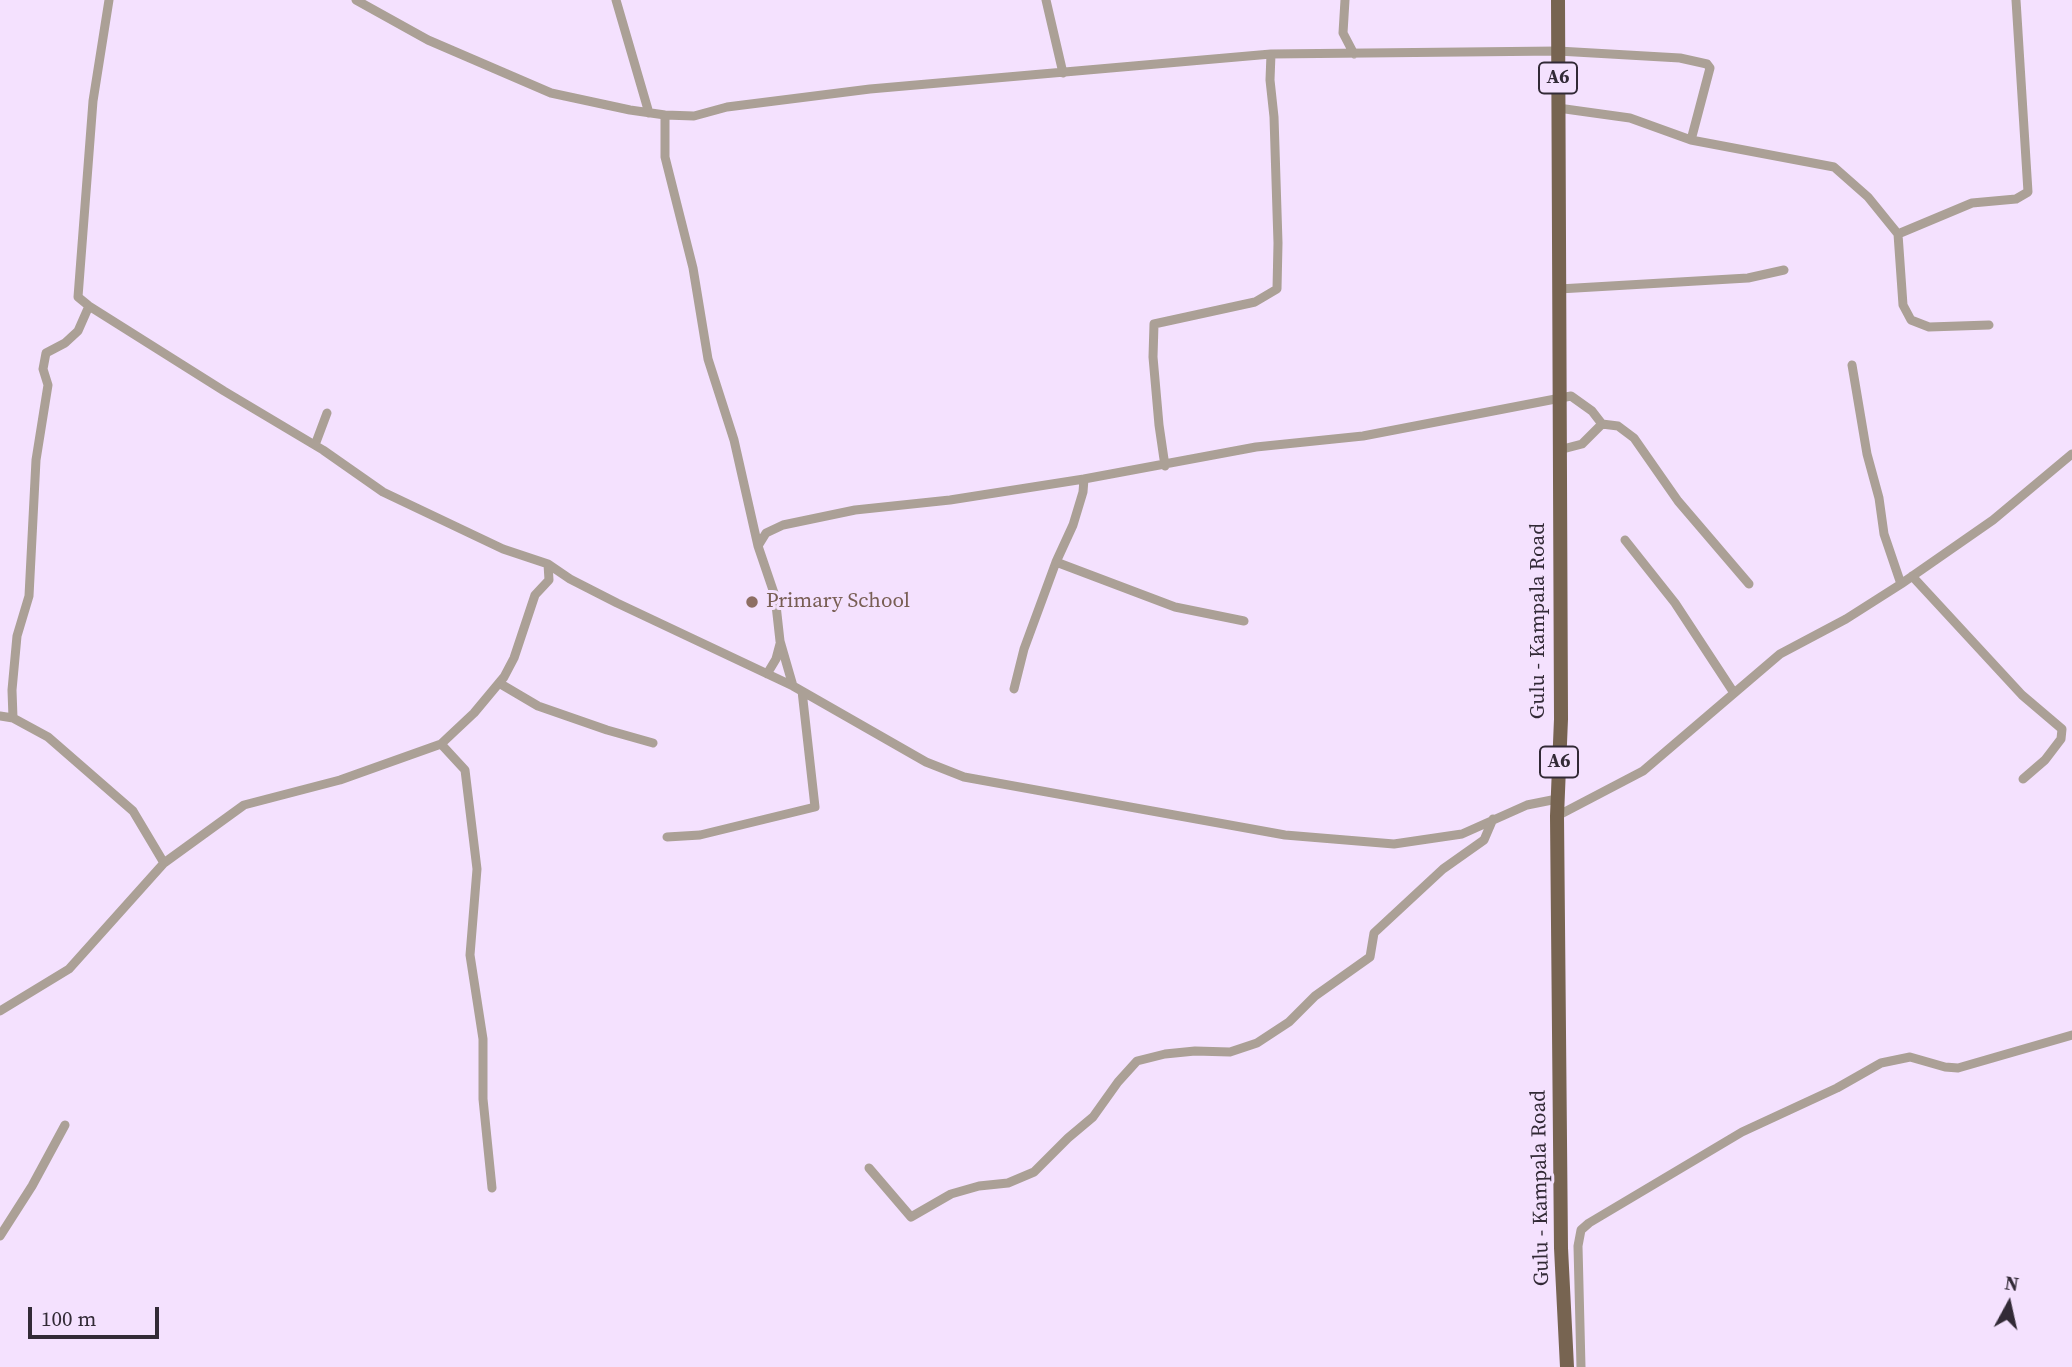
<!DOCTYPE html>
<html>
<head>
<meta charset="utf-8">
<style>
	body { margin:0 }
	#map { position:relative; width:2072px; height:1367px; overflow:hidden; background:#f4e1fe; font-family:"Source Serif 4",serif }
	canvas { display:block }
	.north { position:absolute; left:1974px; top:1269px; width:70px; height:70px; -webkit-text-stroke:5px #f4e1fe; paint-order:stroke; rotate:8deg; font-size:19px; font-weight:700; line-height:28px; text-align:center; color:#322a36 }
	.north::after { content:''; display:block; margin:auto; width:24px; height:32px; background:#322a36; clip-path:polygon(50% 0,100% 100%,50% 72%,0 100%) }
	.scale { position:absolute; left:28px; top:1307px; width:131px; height:32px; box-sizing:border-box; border:4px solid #322a36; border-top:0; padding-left:9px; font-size:21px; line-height:24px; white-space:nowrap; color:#322a36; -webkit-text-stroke:5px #f4e1fe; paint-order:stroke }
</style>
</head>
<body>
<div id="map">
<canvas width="2072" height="1367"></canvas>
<div class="north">N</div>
<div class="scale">100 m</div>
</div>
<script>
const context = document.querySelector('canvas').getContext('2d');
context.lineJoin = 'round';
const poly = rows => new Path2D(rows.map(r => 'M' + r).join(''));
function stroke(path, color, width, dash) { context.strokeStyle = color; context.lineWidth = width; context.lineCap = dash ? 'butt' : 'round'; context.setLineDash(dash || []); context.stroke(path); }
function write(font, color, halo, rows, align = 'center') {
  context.font = font + ' "Source Serif 4",serif'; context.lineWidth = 6; context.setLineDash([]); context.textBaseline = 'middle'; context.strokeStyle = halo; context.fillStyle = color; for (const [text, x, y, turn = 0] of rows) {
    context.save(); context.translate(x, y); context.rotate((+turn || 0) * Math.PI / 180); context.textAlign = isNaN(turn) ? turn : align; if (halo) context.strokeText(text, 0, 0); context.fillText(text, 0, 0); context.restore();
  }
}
stroke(poly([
	[109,0,93,101,78,297,89,306,224,391,323,450,383,492,503,549,548,564,570,579,617,603,793,686,926,762,964,777,1285,835,1394,844,1462,834,1527,805,1557,799],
	[356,0,428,40,551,93,630,110,665,115,694,116,727,107,870,89,1271,54,1558,51,1680,58,1707,64,1710,68,1691,140],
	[616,0,649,113],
	[1046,0,1063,73],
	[1345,0,1343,33,1354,54],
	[1558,108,1630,118,1691,140,1834,167,1868,197,1898,234,1903,305,1911,320,1929,327,1989,325],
	[665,115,665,157,693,268,708,359,734,440,758,546],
	[1898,234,1972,203,2016,199,2028,192,2016,0],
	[1559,289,1748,278,1784,270],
	[1852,365,1867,454,1879,498,1884,534,1901,584],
	[315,445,327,413],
	[1559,450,1582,444,1602,424],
	[1165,466,1159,425,1153,357,1154,324,1255,302,1277,289,1278,243,1274,117,1270,80,1271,54],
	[1084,479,1256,447,1363,436,1571,396,1592,411,1602,424,1618,426,1634,438,1678,501,1749,584],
	[1625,540,1675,603,1734,693],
	[1056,562,1175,607,1244,621],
	[1912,576,2022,695,2062,729,2061,739,2045,760,2023,779],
	[767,674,776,659,780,644],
	[499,683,538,706,607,730,653,743],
	[793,686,780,641,775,596,758,546,766,533,783,525,855,510,950,500,1084,479,1083,492,1073,525,1056,562,1024,649,1014,689],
	[0,716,13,718,48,737,133,811,164,863],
	[13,718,12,690,17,636,29,596,36,460,48,385,43,369,46,353,65,343,78,331,89,306],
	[1557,816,1643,771,1780,654,1846,619,1901,584,1993,520,2072,454],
	[667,837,700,835,815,807,802,691],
	[0,1011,69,969,164,863,244,805,340,780,441,744],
	[869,1168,911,1217,951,1194,979,1186,1008,1183,1034,1172,1068,1138,1093,1117,1118,1082,1137,1061,1165,1054,1195,1051,1230,1052,1257,1043,1289,1022,1315,996,1370,957,1374,933,1443,869,1484,840,1493,819],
	[492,1188,483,1099,483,1039,470,955,477,869,465,770,441,744,474,713,504,677,514,658,535,595,549,580,548,564],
	[0,1236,32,1186,65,1125],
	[1581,1367,1578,1246,1581,1230,1589,1223,1742,1132,1837,1088,1881,1063,1910,1057,1945,1067,1958,1068,2072,1035]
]), '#aba096', 9);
stroke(poly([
	[1558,0,1561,719,1557,816,1561,1248,1567,1367]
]), '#776451', 14);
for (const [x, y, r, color] of [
	[752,602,7,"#8d6e63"]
]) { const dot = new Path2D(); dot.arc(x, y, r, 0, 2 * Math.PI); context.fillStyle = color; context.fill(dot); stroke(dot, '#f4e1fe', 2.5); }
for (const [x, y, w] of [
	[1558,78,38],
	[1559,762,38]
]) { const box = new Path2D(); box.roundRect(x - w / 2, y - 15.5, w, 31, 5); context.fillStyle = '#f4e1fe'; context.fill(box); stroke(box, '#322a36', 2); }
write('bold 19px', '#322a36', null, [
	["A6",1558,78],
	["A6",1559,762]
]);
write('21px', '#785e54', '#f4e1fe', [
	["Primary School",766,602]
], 'left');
write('21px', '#322a36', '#f4e1fe', [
	["Gulu - Kampala Road",1539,621,-90],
	["Gulu - Kampala Road",1541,1188,-91]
]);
</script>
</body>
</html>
